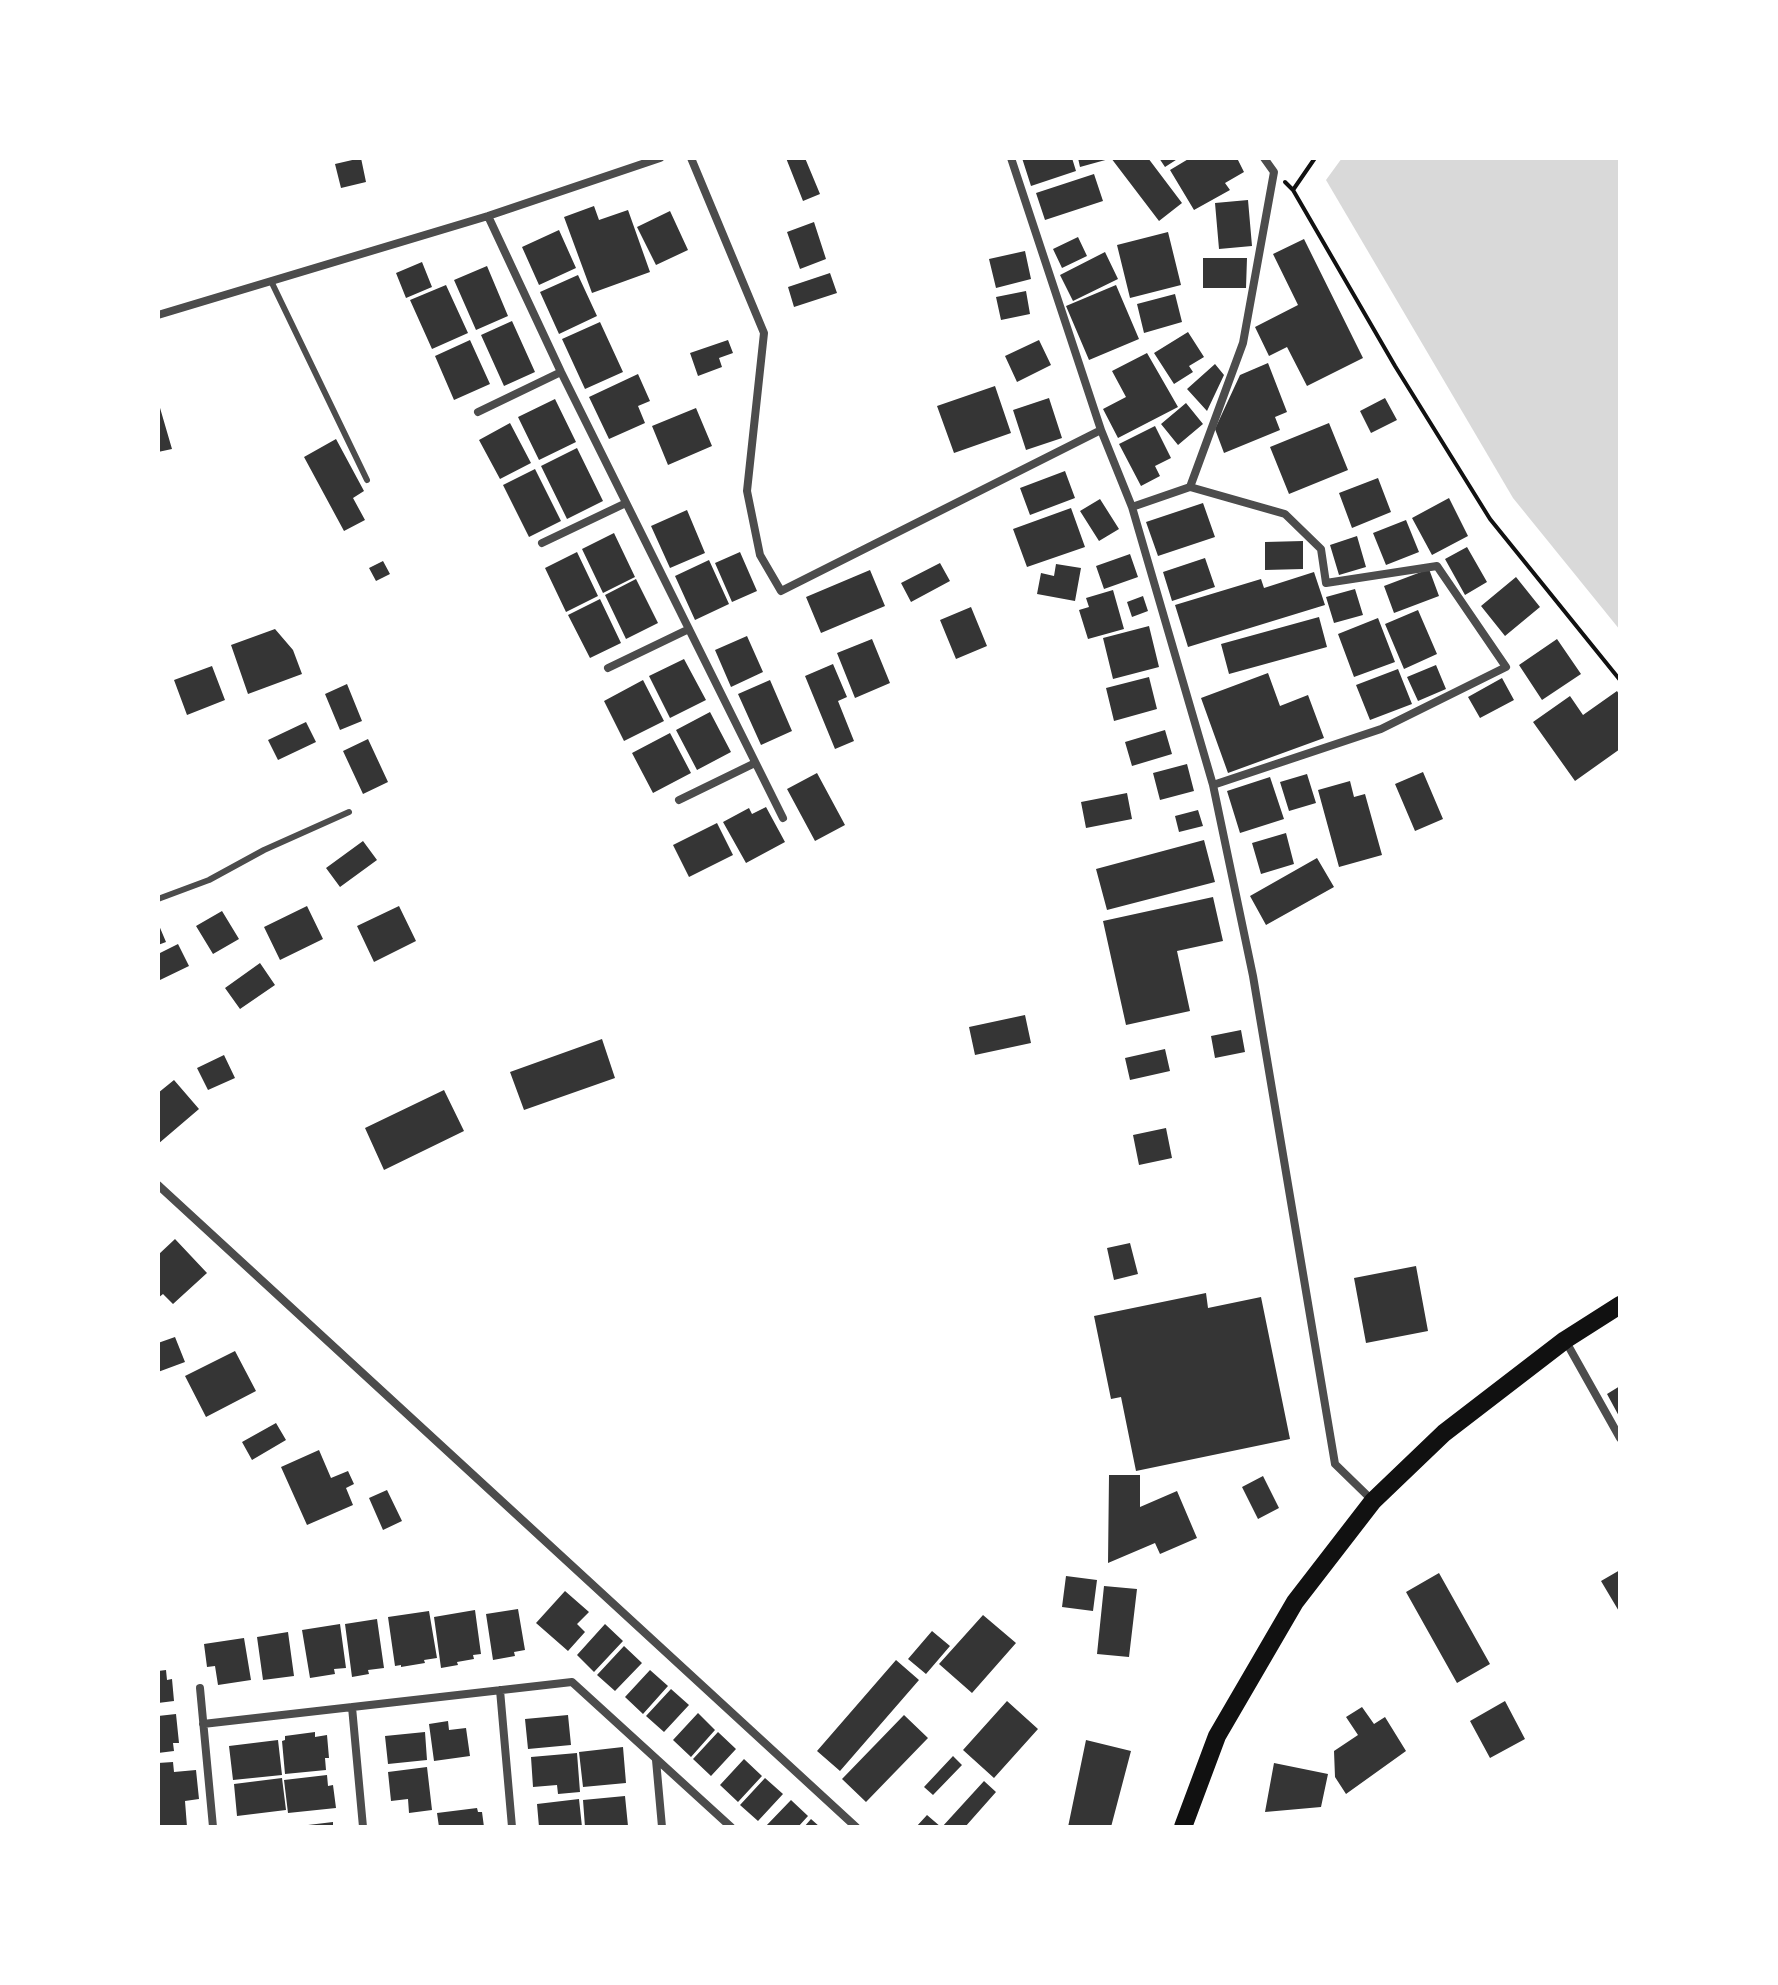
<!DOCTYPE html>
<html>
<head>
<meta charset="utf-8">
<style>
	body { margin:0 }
	#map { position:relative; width:1778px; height:1985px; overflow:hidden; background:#fff; font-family:"Work Sans",sans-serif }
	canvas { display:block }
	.frame { position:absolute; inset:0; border:160px solid #fff; pointer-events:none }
</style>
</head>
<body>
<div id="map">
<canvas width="1778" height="1985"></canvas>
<div class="frame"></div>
</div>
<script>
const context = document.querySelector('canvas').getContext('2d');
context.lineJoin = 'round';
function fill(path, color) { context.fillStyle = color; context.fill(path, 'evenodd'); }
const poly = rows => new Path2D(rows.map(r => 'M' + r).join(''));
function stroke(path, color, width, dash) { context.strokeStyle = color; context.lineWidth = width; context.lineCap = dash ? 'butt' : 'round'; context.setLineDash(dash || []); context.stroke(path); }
fill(poly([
	[1342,158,1620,158,1620,630,1513,498,1326,180]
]), '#d9d9d9');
fill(poly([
	[361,158,366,182,341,188,335,164],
	[786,158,805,158,820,194,803,201],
	[1022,158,1072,158,1076,171,1031,186],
	[1078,158,1109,158,1109,159,1080,167],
	[1111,158,1148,158,1182,203,1159,221],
	[1159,158,1179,158,1165,167],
	[1190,158,1237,158,1244,172,1225,183,1230,190,1194,210,1170,170],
	[1094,174,1103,201,1045,220,1036,193],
	[1248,200,1252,246,1219,249,1215,203],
	[594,206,599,220,628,210,650,272,592,293,564,217],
	[670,211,688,250,656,265,637,227],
	[814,222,826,259,800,269,787,232],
	[559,230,576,268,539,285,522,247],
	[1168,232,1181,285,1130,298,1117,245],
	[1078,237,1087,256,1062,268,1053,249],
	[1304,239,1363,358,1307,386,1287,347,1269,356,1255,327,1298,305,1273,254],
	[1025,251,1031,279,996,288,989,259],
	[1105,252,1118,279,1073,301,1060,275],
	[1203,258,1247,258,1246,288,1203,288],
	[422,262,432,287,406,298,396,273],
	[487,266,508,316,476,330,454,280],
	[830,273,837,293,794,307,788,287],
	[578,275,597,316,559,334,540,292],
	[446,285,468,333,432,349,410,300],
	[1116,285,1139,339,1089,360,1066,306],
	[1026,291,1030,314,1001,320,996,297],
	[1175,294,1182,322,1144,333,1137,304],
	[512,321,535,372,504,386,481,335],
	[600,322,623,372,585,389,562,339],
	[1188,332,1204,357,1189,366,1193,372,1174,384,1154,353],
	[470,340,490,384,454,400,435,356],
	[728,340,733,353,719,358,722,367,698,376,690,353],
	[1039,340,1051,365,1017,382,1005,356],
	[1147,353,1178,407,1118,438,1103,409,1126,397,1112,371],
	[1268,363,1287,412,1275,417,1280,430,1224,453,1215,429,1240,375],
	[1215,364,1224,375,1207,411,1187,389],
	[638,374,650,401,638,406,645,423,609,439,589,397],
	[995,386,1011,433,954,453,937,406],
	[1049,398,1062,438,1026,450,1013,410],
	[1385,398,1397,420,1371,433,1360,411],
	[555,399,576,442,539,460,518,417],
	[158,401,172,449,158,452],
	[1186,403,1203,424,1178,445,1161,424],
	[696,408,712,446,668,465,652,426],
	[510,423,531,463,500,479,479,440],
	[1329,423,1348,470,1289,494,1270,447],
	[1155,426,1171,458,1155,466,1160,476,1141,486,1119,444],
	[336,439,364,491,353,498,365,520,344,531,304,457],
	[577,448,603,501,567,519,541,466],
	[535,469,561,521,529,537,503,485],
	[1065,471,1075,498,1030,515,1020,488],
	[1378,478,1391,512,1352,528,1339,493],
	[1449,498,1468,536,1432,555,1412,518],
	[1100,499,1119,529,1099,541,1080,511],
	[1203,503,1215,537,1158,556,1146,522],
	[1071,508,1085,547,1027,567,1013,529],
	[687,510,705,553,670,568,651,526],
	[1406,520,1419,552,1386,565,1373,533],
	[614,533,635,577,603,593,582,549],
	[1357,536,1366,567,1339,575,1330,545],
	[1303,541,1303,569,1265,570,1265,542],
	[1467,547,1487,582,1465,595,1445,559],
	[577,552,598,596,566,612,545,568],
	[740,552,757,591,732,602,715,563],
	[1130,554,1138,577,1104,589,1096,566],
	[1205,558,1215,587,1172,601,1163,572],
	[709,560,729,604,695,620,675,576],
	[383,561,390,574,376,581,369,568],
	[940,563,950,581,911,602,901,583],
	[1056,564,1081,568,1075,601,1037,594,1041,573,1054,576],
	[1429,569,1439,596,1394,613,1384,586],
	[870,570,885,606,821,633,806,597],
	[1314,572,1325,605,1188,647,1175,605,1261,579,1264,588],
	[1516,577,1540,607,1505,636,1481,606],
	[636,579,658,623,626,639,605,595],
	[1355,589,1363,615,1334,623,1326,597],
	[1113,590,1124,629,1088,639,1079,610,1089,607,1086,598],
	[1143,596,1148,611,1132,617,1127,602],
	[600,599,621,643,590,658,568,615],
	[971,607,987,646,956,659,940,620],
	[1418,610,1437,654,1404,669,1385,624],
	[1319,617,1327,647,1229,674,1221,644],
	[1378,618,1395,662,1354,677,1338,634],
	[1149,626,1159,667,1113,679,1103,638],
	[275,629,293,650,302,674,248,694,231,645],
	[747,636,763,672,731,687,715,650],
	[872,639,890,683,855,698,837,653],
	[1557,639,1581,674,1542,700,1519,665],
	[684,659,706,700,670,718,649,676],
	[833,664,847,697,838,701,854,741,835,749,805,676],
	[1436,665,1446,689,1418,701,1407,677],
	[212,666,225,700,187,715,174,680],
	[1398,669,1412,704,1370,720,1356,685],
	[1268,673,1280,706,1308,695,1324,738,1228,773,1201,698],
	[1149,677,1157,709,1114,721,1106,688],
	[1502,678,1514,700,1480,718,1468,697],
	[643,680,664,721,624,741,604,701],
	[770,680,792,731,761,745,738,694],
	[347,684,362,721,340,730,325,694],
	[1617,691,1620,696,1620,749,1575,781,1533,722,1570,696,1583,715],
	[710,712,731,752,697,770,676,730],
	[306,722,316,742,278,760,268,740],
	[1165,730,1172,754,1132,766,1125,742],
	[670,733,691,773,653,793,632,753],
	[368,739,388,782,363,794,343,751],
	[1187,764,1194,791,1160,800,1153,773],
	[1423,772,1443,819,1415,831,1395,784],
	[817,773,845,825,815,841,787,789],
	[1307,774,1316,803,1289,811,1280,782],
	[1270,777,1284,819,1240,833,1227,791],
	[1350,781,1354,797,1365,794,1382,855,1339,867,1318,790],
	[1127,793,1132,819,1086,828,1081,802],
	[766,807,785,842,746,863,723,822,749,808,752,814],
	[1198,810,1203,826,1179,832,1175,816],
	[717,823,733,855,689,877,673,845],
	[1286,833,1294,864,1261,874,1252,843],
	[1204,840,1215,882,1107,910,1096,869],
	[363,841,377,860,340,887,326,868],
	[1317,858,1334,887,1266,925,1250,896],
	[1213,897,1223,941,1177,951,1190,1011,1126,1025,1103,921],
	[307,906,323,939,280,960,264,927],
	[399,906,416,941,374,962,357,926],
	[222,911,239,939,213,954,196,926],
	[158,923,166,942,158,945],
	[178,944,189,966,160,980,158,975,158,954],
	[260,963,275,985,240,1009,225,988],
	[1025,1015,1031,1043,975,1055,969,1027],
	[1241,1030,1245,1052,1215,1058,1211,1036],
	[602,1039,615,1078,524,1110,510,1072],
	[1165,1049,1170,1071,1130,1080,1125,1058],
	[224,1055,235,1078,208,1090,197,1068],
	[174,1080,199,1109,158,1144,158,1093],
	[444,1090,464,1131,384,1170,365,1128],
	[1166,1128,1172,1158,1139,1165,1133,1135],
	[175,1239,207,1273,173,1304,163,1294,158,1298,158,1255],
	[1130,1243,1138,1274,1114,1280,1107,1248],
	[1416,1266,1428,1331,1366,1343,1354,1278],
	[1206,1293,1208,1308,1261,1297,1290,1439,1136,1471,1121,1397,1111,1399,1094,1316],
	[175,1337,185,1362,158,1372,158,1343],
	[235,1351,256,1391,206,1417,185,1376],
	[1620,1386,1620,1418,1607,1394],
	[276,1423,286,1440,252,1460,242,1442],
	[319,1450,331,1478,348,1471,354,1484,346,1488,353,1505,307,1525,281,1467],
	[1109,1475,1140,1475,1140,1507,1177,1491,1197,1538,1160,1554,1155,1543,1108,1563],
	[1263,1476,1279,1508,1258,1519,1242,1487],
	[387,1490,402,1521,383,1530,369,1498],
	[1620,1570,1620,1613,1601,1581],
	[1439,1573,1490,1664,1457,1683,1406,1592],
	[1066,1576,1097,1580,1093,1611,1062,1607],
	[1104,1586,1137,1589,1129,1657,1097,1654],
	[565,1591,589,1612,577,1624,585,1632,568,1651,536,1623],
	[518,1609,525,1650,514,1652,515,1656,493,1660,486,1614],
	[475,1610,481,1654,473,1655,474,1659,457,1662,458,1665,441,1668,434,1617],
	[429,1611,437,1658,424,1660,425,1663,401,1667,401,1665,395,1666,388,1617],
	[983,1615,1016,1643,972,1693,939,1664],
	[377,1619,384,1668,368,1670,369,1674,352,1677,345,1624],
	[340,1624,346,1668,334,1669,335,1674,310,1678,302,1630],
	[605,1624,623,1641,594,1672,577,1655],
	[932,1631,950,1646,926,1674,908,1659],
	[288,1632,294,1676,263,1680,257,1637],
	[244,1638,251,1680,218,1685,215,1666,207,1667,204,1644],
	[624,1646,642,1663,615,1691,597,1675],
	[896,1660,919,1680,840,1771,817,1751],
	[166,1670,167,1680,172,1679,174,1701,158,1703,158,1671],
	[650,1670,668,1686,643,1714,625,1697],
	[671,1689,689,1705,664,1732,646,1716],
	[1007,1701,1038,1729,994,1778,963,1750],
	[1505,1701,1525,1739,1490,1758,1470,1721],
	[1362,1707,1374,1724,1385,1717,1406,1751,1346,1794,1335,1777,1334,1751,1358,1735,1346,1717],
	[698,1713,715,1730,691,1757,673,1740],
	[176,1714,179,1743,173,1743,174,1751,158,1753,158,1716],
	[568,1715,571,1745,528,1749,525,1719],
	[904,1715,928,1738,866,1802,842,1779],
	[448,1721,449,1730,466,1728,470,1756,434,1761,429,1724],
	[315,1732,315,1737,327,1735,329,1758,325,1758,326,1770,285,1774,282,1741,285,1740,285,1736],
	[425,1732,427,1760,388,1764,385,1736],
	[718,1732,736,1749,711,1776,693,1759],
	[278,1740,282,1775,233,1780,229,1746],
	[1086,1740,1131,1751,1111,1827,1068,1827],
	[623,1747,626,1783,583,1787,579,1752],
	[577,1753,580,1792,558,1794,557,1785,533,1787,531,1757],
	[953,1756,962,1765,933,1795,924,1787],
	[744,1759,762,1776,738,1802,720,1785],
	[173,1762,174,1772,196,1770,199,1799,185,1801,187,1827,158,1827,158,1763],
	[1274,1763,1328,1774,1321,1807,1265,1812],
	[427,1767,432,1810,409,1813,408,1799,391,1801,388,1772],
	[327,1775,328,1786,333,1785,336,1808,288,1813,284,1780],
	[282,1778,286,1810,237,1816,234,1784],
	[765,1778,783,1794,758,1821,740,1805],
	[984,1781,996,1792,965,1827,942,1827],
	[625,1796,628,1826,585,1827,583,1800],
	[579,1799,582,1827,539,1827,537,1804],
	[791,1800,808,1816,798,1827,765,1827],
	[477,1808,478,1812,482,1812,484,1827,439,1827,437,1813],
	[927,1815,941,1827,916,1827],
	[811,1819,820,1827,804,1827],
	[333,1822,333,1827,308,1827,308,1825]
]), '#353535');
stroke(poly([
	[1285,182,1293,190,1395,366,1490,519,1620,680],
	[1293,190,1315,158]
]), '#111', 4);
stroke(poly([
	[271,281,367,480],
	[158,899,209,880,264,850,349,812]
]), '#4c4c4c', 6);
stroke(poly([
	[691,158,764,333,747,491,760,555,781,591,1101,430],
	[1011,158,1101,430,1132,507,1213,785,1253,976,1335,1464,1373,1501],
	[488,216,561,372,783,818],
	[158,315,488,216,660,158],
	[478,412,561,372],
	[1190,487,1285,514,1321,549,1326,583,1437,566,1506,667,1381,729,1213,785],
	[1132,507,1190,487,1243,343,1274,172,1264,158],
	[542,543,626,503],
	[608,668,689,629],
	[679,800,755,763],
	[158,1185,856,1827],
	[1565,1340,1620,1438],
	[200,1688,213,1827],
	[500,1690,512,1827],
	[352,1707,363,1827],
	[203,1724,572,1682,731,1827],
	[656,1760,662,1827]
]), '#4c4c4c', 8);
stroke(poly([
	[1183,1827,1217,1736,1295,1602,1373,1501,1444,1433,1565,1340,1620,1305]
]), '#111', 18);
</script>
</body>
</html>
